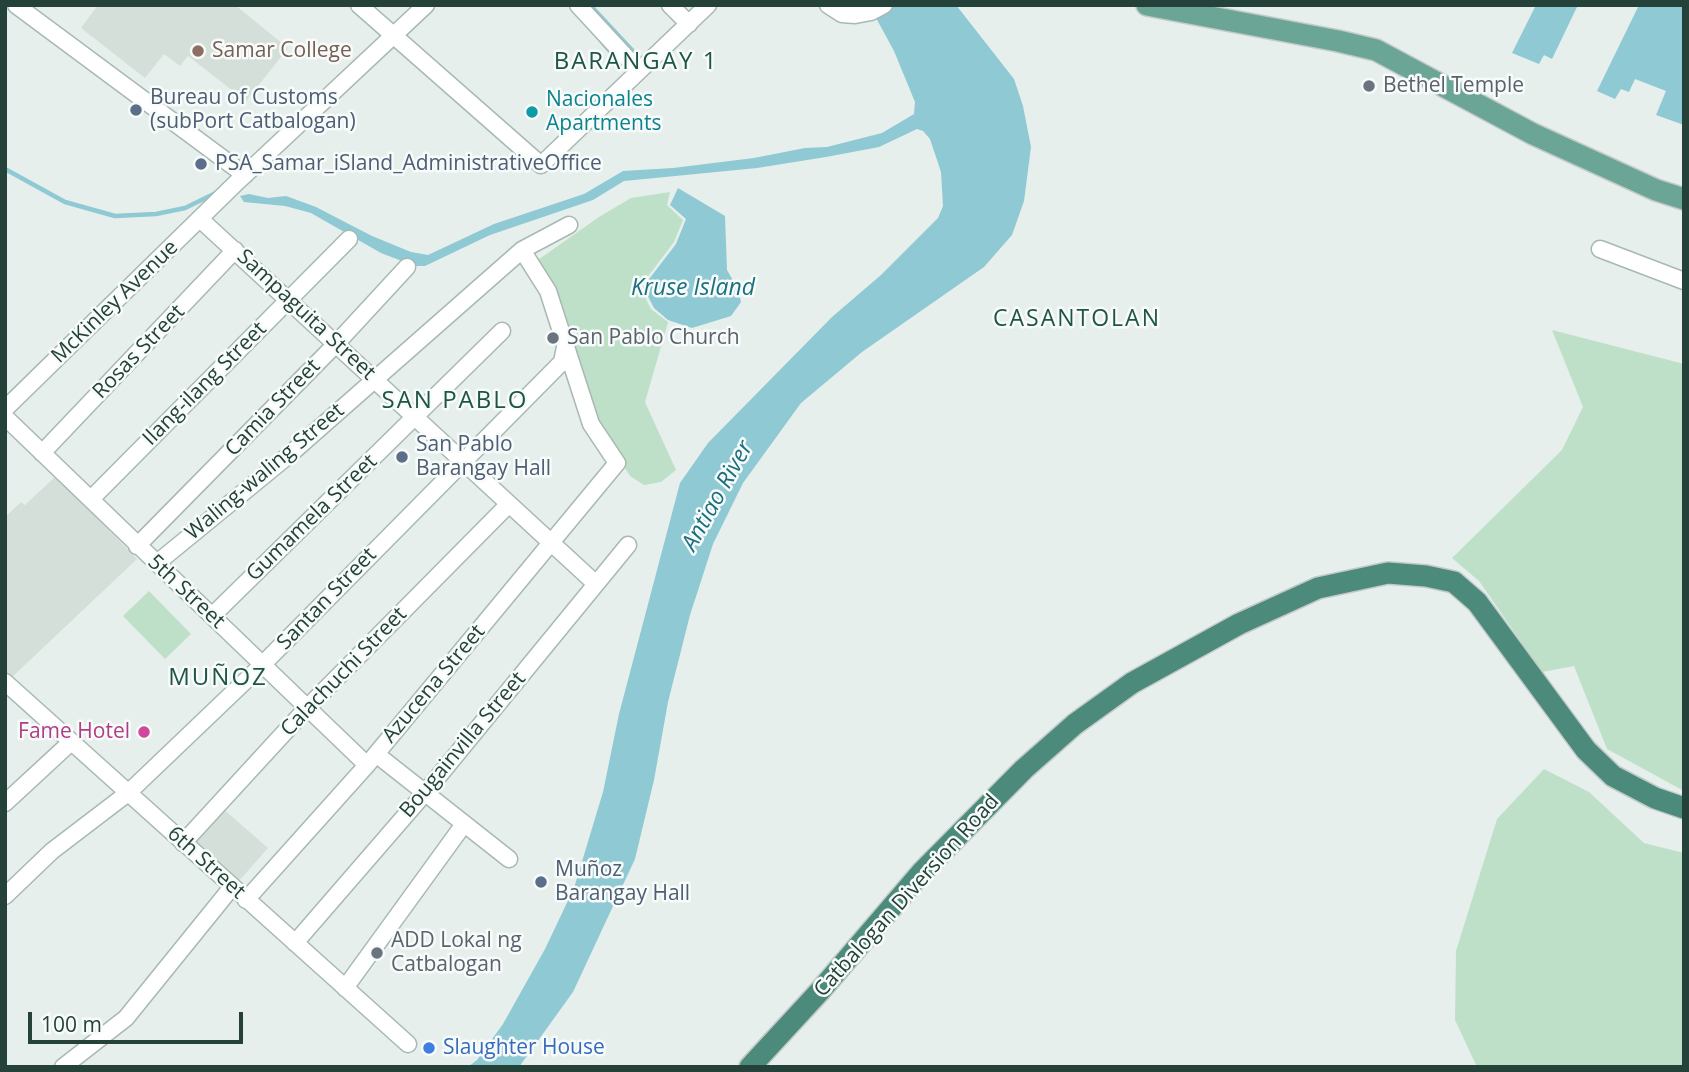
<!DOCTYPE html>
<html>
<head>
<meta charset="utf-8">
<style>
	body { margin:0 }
	#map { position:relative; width:1689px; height:1072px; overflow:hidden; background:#e6efeb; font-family:"Open Sans",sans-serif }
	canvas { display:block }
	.frame { position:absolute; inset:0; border:7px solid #24423a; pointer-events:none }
	.scale { position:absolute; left:28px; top:1012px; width:215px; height:32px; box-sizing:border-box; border:4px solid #24423a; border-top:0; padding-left:9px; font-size:21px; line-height:24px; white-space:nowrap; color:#24423a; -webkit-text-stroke:5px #f7fbf9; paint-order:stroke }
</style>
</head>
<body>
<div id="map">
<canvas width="1689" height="1072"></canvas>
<div class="frame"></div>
<div class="scale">100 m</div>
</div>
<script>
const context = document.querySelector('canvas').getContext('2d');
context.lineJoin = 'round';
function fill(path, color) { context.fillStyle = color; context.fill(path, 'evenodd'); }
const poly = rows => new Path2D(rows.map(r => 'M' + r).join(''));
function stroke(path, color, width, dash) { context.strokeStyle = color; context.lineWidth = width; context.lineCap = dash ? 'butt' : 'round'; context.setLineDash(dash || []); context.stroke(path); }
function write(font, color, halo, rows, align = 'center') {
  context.font = font + ' "Open Sans",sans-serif'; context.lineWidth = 5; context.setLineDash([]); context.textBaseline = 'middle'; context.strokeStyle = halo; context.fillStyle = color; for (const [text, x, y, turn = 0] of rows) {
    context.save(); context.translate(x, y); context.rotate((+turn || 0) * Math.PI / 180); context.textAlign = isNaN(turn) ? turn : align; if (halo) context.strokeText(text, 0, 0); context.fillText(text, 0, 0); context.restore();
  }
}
fill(poly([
	[98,5,235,5,288,48,246,101,188,56,180,66,164,54,145,78,81,28],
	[56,476,137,559,10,679,5,675,5,517,21,502,25,505],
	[222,808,268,848,238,882,193,842]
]), '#d4dfda');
fill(poly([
	[670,192,667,205,683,220,674,242,640,287,651,309,668,322,645,402,676,470,661,482,644,485,630,476,595,422,535,262,599,217,631,198],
	[1552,330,1684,364,1684,791,1607,749,1574,666,1542,672,1479,581,1452,558,1562,450,1583,407],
	[149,591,191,634,165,659,123,616],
	[1544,769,1589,792,1644,843,1684,853,1684,1067,1477,1067,1455,1020,1456,951,1497,819]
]), '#bfe0c8');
fill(poly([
	[869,5,956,5,1014,79,1023,106,1031,147,1024,201,1012,235,984,267,862,352,801,403,743,483,713,544,690,615,668,702,654,780,635,859,573,992,519,1067,468,1067,477,1060,503,1024,545,949,574,888,603,792,619,714,680,483,708,443,832,317,881,275,938,218,943,206,941,172,930,139,923,131,917,129,879,147,826,157,757,168,624,181,593,200,490,235,425,266,415,266,381,253,311,213,285,206,244,202,240,196,249,194,268,198,286,196,316,207,372,236,411,252,428,255,494,224,584,194,623,171,673,168,754,158,805,148,827,147,882,133,914,114,915,102,894,51],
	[1536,5,1578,5,1552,59,1544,55,1539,64,1512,53],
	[1639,5,1684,5,1684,125,1656,115,1666,91,1635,79,1629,92,1621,89,1615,99,1597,91],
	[678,188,725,216,727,270,738,289,741,302,731,316,692,328,668,320,654,308,643,287,676,244,686,219,670,205]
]), '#8ec9d4');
stroke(poly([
	[590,5,644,63],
	[602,42,631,75],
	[5,169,65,202,115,216,156,214,185,208,220,191]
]), '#8ec9d4', 4.5);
const minor = poly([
	[16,5,245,175],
	[359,5,541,165,708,5],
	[578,5,639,71],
	[670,5,689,24],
	[828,5,842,14,855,15,871,12,884,5],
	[200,219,596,584],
	[1600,249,1684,281],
	[5,409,235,184,426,5],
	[5,417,367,765],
	[42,453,235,250],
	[91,499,349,239],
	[137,546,335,345,407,267],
	[157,563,289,455,522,250,569,225],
	[212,616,502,331],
	[5,682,408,1044],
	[376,754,509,859],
	[5,803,71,742],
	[183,843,307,708,509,504],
	[5,896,52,851,128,793,262,665,562,362,566,342],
	[246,900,367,765,617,463,591,424,548,291,522,250],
	[295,943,424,794,628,545],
	[345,988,464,824],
	[63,1067,126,1018,232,887]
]);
const primary = poly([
	[1147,5,1338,41,1376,50,1533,134,1656,190,1684,199]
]);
const trunk = poly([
	[750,1067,820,991,921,873,1024,769,1075,724,1132,683,1239,624,1318,588,1388,573,1426,576,1454,582,1477,602,1586,750,1613,776,1655,798,1684,808]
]);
stroke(minor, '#a8b8b2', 19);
stroke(primary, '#c2cac8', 24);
stroke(trunk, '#c2cac8', 24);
stroke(minor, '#fff', 16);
stroke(primary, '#6aa596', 21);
stroke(trunk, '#4c8a7c', 21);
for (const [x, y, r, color] of [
	[198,51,7,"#8d6e63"],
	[1369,86,7,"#6b7280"],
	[136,110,7,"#5c6f8a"],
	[532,112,7,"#0f9aa8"],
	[201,164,7,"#5c6f8a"],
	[553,338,7,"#6b7280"],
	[402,457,7,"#5c6f8a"],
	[144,732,7,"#d1479c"],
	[541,882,7,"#5c6f8a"],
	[377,953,7,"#6b7280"],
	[429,1048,7,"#3f7fe0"]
]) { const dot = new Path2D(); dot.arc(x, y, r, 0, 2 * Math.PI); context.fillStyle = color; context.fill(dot); stroke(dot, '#f7fbf9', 2.5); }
write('21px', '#785e54', '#f7fbf9', [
	["Samar College",212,51]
], 'left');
write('21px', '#5b616d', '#f7fbf9', [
	["Bethel Temple",1383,86],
	["San Pablo Church",567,338],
	["ADD Lokal ng",391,941],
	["Catbalogan",391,965]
], 'left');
write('21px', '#4e5e75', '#f7fbf9', [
	["Bureau of Customs",150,98],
	["(subPort Catbalogan)",150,122],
	["PSA_Samar_iSland_AdministrativeOffice",215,164],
	["San Pablo",416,445],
	["Barangay Hall",416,469],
	["Muñoz",555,870],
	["Barangay Hall",555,894]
], 'left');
write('21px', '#0d838f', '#f7fbf9', [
	["Nacionales",546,100],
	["Apartments",546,124]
], 'left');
write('21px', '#24423a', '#f7fbf9', [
	["McKinley Avenue",115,302,-44],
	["Sampaguita Street",306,315,43],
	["Rosas Street",139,352,-46],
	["Ilang-ilang Street",205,384,-45],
	["Camia Street",273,408,-46],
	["Waling-waling Street",265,472,-40],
	["Gumamela Street",312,518,-44],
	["5th Street",186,592,43],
	["Santan Street",327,599,-46],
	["Calachuchi Street",344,672,-46],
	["Azucena Street",434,684,-50],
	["Bougainvilla Street",463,745,-50],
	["6th Street",206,863,42],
	["Catbalogan Diversion Road",907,896,-48]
]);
write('21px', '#b23c85', '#f7fbf9', [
	["Fame Hotel",130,732]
], 'right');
write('21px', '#366cbe', '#f7fbf9', [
	["Slaughter House",443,1048]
], 'left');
write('italic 23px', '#1c6f80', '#f7fbf9', [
	["Kruse Island",693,288],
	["Antiao River",718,496,-61]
]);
context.letterSpacing = '2px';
write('23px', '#1f5548', '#f7fbf9', [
	["CASANTOLAN",1077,319]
]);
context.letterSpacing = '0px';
context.letterSpacing = '2px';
write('24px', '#1f5548', '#f7fbf9', [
	["BARANGAY 1",636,62],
	["SAN PABLO",455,401],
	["MUÑOZ",218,678]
]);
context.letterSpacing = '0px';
</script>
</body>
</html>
